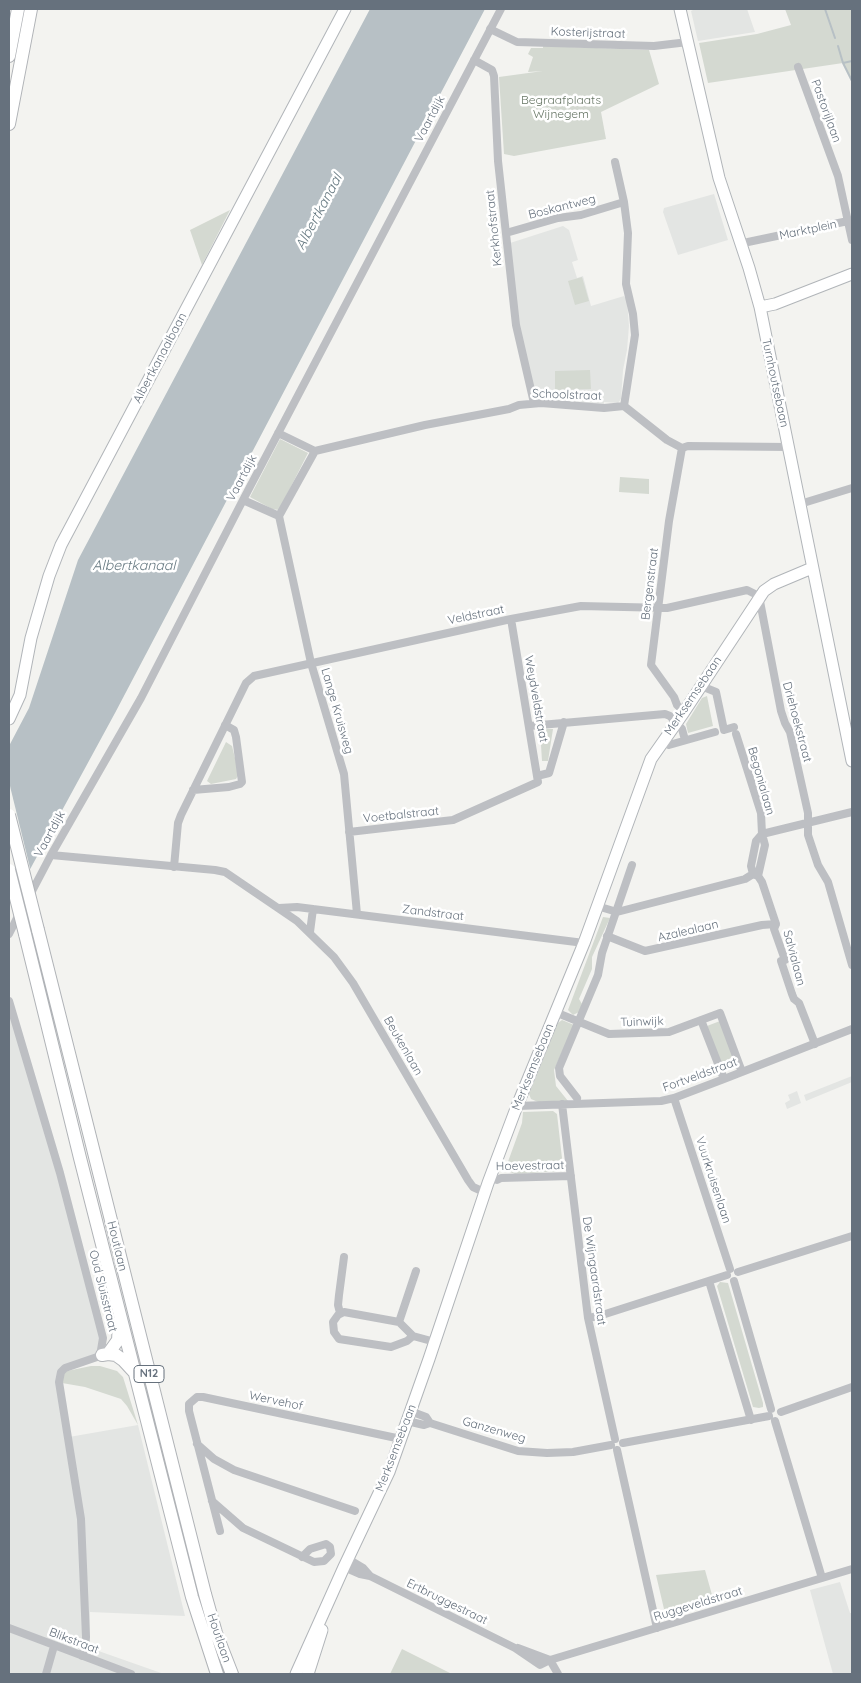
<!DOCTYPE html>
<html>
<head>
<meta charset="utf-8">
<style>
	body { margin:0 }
	#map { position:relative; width:861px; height:1683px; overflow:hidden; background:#f3f3f0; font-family:Quicksand,sans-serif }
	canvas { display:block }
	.frame { position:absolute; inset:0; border:10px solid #66717d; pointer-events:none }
</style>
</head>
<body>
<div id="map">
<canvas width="861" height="1683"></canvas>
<div class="frame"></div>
</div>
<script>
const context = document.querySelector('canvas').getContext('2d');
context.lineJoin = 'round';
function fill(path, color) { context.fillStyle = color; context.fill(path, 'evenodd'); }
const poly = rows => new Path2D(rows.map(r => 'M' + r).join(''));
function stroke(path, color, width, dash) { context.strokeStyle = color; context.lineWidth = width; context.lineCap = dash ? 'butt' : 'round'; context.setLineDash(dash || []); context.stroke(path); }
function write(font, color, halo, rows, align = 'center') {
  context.font = font + ' Quicksand,sans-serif'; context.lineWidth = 5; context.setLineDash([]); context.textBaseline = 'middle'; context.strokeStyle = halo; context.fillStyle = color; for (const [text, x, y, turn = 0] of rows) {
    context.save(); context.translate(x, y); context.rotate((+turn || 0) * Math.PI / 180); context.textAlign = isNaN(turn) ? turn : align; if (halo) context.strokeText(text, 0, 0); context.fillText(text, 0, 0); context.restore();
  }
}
fill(poly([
	[695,9,747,9,755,32,698,41,691,11],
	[714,194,728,240,678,255,663,212,664,208],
	[563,226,569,230,578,260,572,262,577,278,583,276,591,306,624,296,627,300,629,326,627,350,623,370,621,399,618,403,604,402,604,408,534,403,520,342,507,244],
	[9,1001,103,1338,100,1356,61,1372,69,1437,138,1425,185,1616,90,1612,90,1648,164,1674,9,1674],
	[852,1076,852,1082,806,1101,804,1095],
	[797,1091,801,1103,787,1109,785,1103,790,1100,788,1095],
	[840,1582,850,1613,852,1613,852,1674,833,1674,810,1590]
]), '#e3e5e3');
fill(poly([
	[785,9,852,9,852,81,843,63,708,83,699,43,757,34,791,25],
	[543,46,649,50,659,84,601,112,606,139,514,156,504,154,499,77,543,71,528,72,533,57,528,54,531,48,543,48],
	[230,210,202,265,190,230],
	[582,277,589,301,575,305,568,281],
	[590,370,591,389,555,390,555,371],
	[280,439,308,453,279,510,272,509,250,497],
	[620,477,649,479,649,494,619,492],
	[707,696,713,726,688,733,686,724,702,698],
	[540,729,553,729,548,761,542,761],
	[226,742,232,746,239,774,236,779,211,784,207,781],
	[603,917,610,918,592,957,592,969,579,999,582,1004,579,1012,573,1015,568,1010],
	[562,1020,574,1025,554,1070,556,1086,568,1101,538,1102,531,1099,529,1094,558,1023],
	[720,1021,736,1064,722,1070,707,1026],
	[553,1111,557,1114,563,1167,560,1171,515,1174,505,1170,522,1123,523,1112],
	[720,1282,728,1283,763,1403,763,1407,759,1408,753,1407,717,1286],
	[91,1366,100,1366,117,1371,123,1377,138,1425,127,1406,121,1399,85,1387,62,1383,63,1374,67,1371],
	[705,1570,714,1602,673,1614,664,1609,656,1575],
	[402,1649,452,1674,390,1674]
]), '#d4d9d1');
fill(poly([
	[370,9,485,9,115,713,9,908,9,746,29,708,78,560]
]), '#b7c0c5');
fill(poly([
	[9,782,31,872,9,910]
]), '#f3f3f0');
stroke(poly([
	[825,9,835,38],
	[838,46,843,63,852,81],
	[843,63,852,61]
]), '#b7c0c5', 2);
const secondary = poly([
	[680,9,719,178,749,268,760,307,852,761],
	[760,307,775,304,852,274],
	[9,719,20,695,31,638,49,576,61,545,345,9],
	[296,1674,344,1567,389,1472,429,1359,488,1183,517,1106,584,943,651,759,684,712,764,591,774,584,812,568],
	[308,1674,322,1630]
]);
const primary = poly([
	[9,56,18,9],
	[9,124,31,9],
	[38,930,205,1594,216,1633,232,1674],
	[25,934,80,1158,192,1597,217,1674],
	[108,1354,118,1340,119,1324],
	[102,1355,108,1354,116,1355,123,1360,135,1373]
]);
stroke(secondary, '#b1b5b9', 13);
stroke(primary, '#b0b3b7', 14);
stroke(poly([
	[490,29,517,42,654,46,688,42],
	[474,60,492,70,494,76,498,161,516,325,534,403],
	[798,67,838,176,852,240],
	[615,162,624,202,628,233,626,284,633,314,635,335,624,406],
	[506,233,558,218,581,215,624,202],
	[748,242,848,221],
	[278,433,315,451,425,425,509,409,519,405,541,403,604,408,624,406,667,440,682,448,688,446,788,447],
	[682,448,669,521,651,665,674,697,677,705,684,712],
	[315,451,279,516,311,663,344,774,357,914],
	[243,500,279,516],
	[800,504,852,488],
	[701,686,716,692,724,730,734,727],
	[529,726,665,714,670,716,682,729,685,740],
	[669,745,715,732],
	[537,776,549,773,564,722],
	[193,790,229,787,240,784,242,782,236,737,234,730,225,725],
	[349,832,453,820,538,782,511,619],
	[51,855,215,870,225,872,297,921,334,957,353,983,468,1180,473,1187,484,1192],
	[174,867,178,823,181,815,246,683,254,676,511,619,581,606,667,608,747,590,759,596,781,711,785,723,790,732,808,813,808,835,818,865,828,882,852,965],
	[753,874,751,866,756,841,762,834,852,812],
	[758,876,762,882,776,924,774,929,785,960,781,961,792,994,794,999,799,1003,815,1044],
	[30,895,51,855,141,698,243,500,501,9],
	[597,906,617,912,745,879,753,874,758,876,765,845,762,834,761,813,736,734],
	[279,908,297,907,584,943],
	[310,932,313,909],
	[9,934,19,914],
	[607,936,645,951,762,925,776,924],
	[9,1001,60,1173,103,1338,100,1356,65,1368,61,1372,59,1382,81,1519,86,1637,85,1646,82,1656],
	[555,1012,609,1034,669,1032,720,1013,742,1072],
	[701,1020,724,1079],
	[577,1098,560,1076,559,1068,598,975,602,953,632,865],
	[674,1098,730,1269],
	[562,1104,588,1318,615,1439],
	[517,1106,661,1101,674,1098,724,1079,852,1029],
	[490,1178,497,1180,501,1178,571,1176],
	[738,1272,852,1236],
	[709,1281,751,1420],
	[734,1281,771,1409],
	[340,1313,338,1305,339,1295,344,1257],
	[588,1318,599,1316,727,1275],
	[399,1322,416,1271],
	[413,1336,407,1341,391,1347,339,1339,334,1332,333,1322,338,1315,344,1312,399,1322,413,1336,435,1342],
	[410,1411,426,1417,430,1423,518,1451,547,1453,573,1452,611,1445],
	[781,1412,852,1387],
	[407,1421,424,1425,430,1423],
	[775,1421,822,1578],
	[623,1443,769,1416],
	[197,1444,214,1459,234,1470,355,1511],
	[617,1450,657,1628],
	[212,1501,243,1528,314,1562,324,1561,331,1554,330,1547,326,1544,310,1549,302,1557],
	[220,1531,189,1411,189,1404,197,1397,203,1397,401,1439],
	[348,1559,363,1568,370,1576],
	[344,1567,360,1574,370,1576,515,1648,540,1665,550,1660,852,1569],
	[9,1628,131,1674],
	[518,1648,550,1660,558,1674],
	[46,1674,54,1646]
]), '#bdbfc3', 8);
stroke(secondary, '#fff', 11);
stroke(primary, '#fff', 12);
const primaryBridge = poly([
	[9,815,38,930],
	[9,870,25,934]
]);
stroke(primaryBridge, '#b0b3b7', 14, []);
stroke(primaryBridge, '#fff', 12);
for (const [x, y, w] of [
	[149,1374,30]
]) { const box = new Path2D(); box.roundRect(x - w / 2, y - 8.5, w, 17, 4); context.fillStyle = '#fff'; context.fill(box); stroke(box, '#66717d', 1); }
write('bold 11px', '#66717d', null, [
	["N12",149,1374]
]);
write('12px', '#66717d', '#fff', [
	["Kosterijstraat",588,33,2],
	["Pastorijlaan",826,111,70],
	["Vaartdijk",430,119,-62],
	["Boskantweg",562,207,-14],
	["Kerkhofstraat",494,228,-96],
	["Marktplein",808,230,-12],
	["Albertkanaalbaan",160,358,-62],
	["Turnhoutsebaan",775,383,78],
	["Schoolstraat",567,395,2],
	["Vaartdijk",242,478,-62],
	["Bergenstraat",650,584,-83],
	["Veldstraat",476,615,-12],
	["Merksemsebaan",693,696,-56],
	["Weydveldstraat",536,699,80],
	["Lange Kruisweg",337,711,74],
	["Driehoekstraat",797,722,75],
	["Begonialaan",761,781,74],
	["Voetbalstraat",401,815,-6],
	["Vaartdijk",50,834,-61],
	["Zandstraat",433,913,7],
	["Azalealaan",688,931,-13],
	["Salvialaan",794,958,75],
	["Tuinwijk",642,1022,-2],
	["Beukenlaan",403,1046,60],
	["Merksemsebaan",533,1067,-68],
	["Fortveldstraat",700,1075,-20],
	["Hoevestraat",530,1166,-1],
	["Vuurkruisenlaan",713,1180,72],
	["Houtlaan",117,1246,76],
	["De Wijngaardstraat",594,1271,82],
	["Oud Sluisstraat",103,1291,76],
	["Wervehof",276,1401,12],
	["Ganzenweg",494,1430,16],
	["Merksemsebaan",396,1448,-69],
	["Ertbruggestraat",447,1602,26],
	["Ruggeveldstraat",698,1604,-17],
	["Houtlaan",219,1638,71],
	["Blikstraat",74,1641,21]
]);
write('12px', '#667564', '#fff', [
	["Begraafplaats",561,100],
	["Wijnegem",561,114]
]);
write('italic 14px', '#667981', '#fff', [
	["Albertkanaal",319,212,-62],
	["Albertkanaal",134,566]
]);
</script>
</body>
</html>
